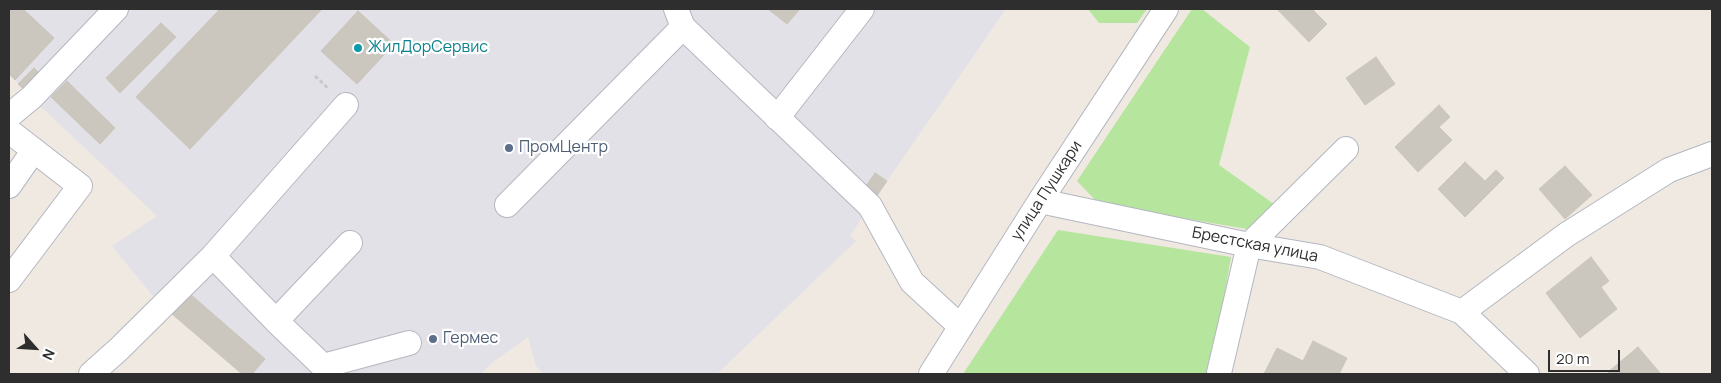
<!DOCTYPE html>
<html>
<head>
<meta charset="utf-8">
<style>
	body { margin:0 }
	#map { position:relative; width:1721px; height:383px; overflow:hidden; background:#efe9e1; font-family:Manrope,sans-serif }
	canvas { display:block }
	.frame { position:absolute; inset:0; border:10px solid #2e2e2e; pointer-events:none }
	.north { position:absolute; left:10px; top:323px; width:50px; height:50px; -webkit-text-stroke:4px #fff; paint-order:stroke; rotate:116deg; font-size:14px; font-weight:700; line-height:20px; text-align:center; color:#2e2e2e }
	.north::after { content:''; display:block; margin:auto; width:18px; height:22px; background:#2e2e2e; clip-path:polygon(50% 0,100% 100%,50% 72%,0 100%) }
	.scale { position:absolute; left:1548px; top:350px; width:72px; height:22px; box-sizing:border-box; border:2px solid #2e2e2e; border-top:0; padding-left:6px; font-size:15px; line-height:18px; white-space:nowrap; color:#2e2e2e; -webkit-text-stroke:4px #fff; paint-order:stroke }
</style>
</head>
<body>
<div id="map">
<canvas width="1721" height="383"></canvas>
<div class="frame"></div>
<div class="north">N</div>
<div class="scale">20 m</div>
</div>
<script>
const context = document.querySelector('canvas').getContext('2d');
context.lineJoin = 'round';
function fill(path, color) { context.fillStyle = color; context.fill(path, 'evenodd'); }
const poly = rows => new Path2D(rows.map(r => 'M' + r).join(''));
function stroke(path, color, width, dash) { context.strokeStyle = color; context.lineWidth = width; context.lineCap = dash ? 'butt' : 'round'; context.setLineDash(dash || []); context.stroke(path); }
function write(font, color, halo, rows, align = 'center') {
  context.font = font + ' Manrope,sans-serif'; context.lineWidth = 4.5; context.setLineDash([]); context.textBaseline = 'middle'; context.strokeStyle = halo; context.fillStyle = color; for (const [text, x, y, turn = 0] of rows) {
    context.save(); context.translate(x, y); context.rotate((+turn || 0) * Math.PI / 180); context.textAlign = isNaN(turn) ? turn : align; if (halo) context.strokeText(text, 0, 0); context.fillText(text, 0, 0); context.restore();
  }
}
fill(poly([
	[9,9,1006,9,863,216,850,236,856,241,717,374,544,374,536,366,528,337,493,362,481,374,242,374,152,295,112,246,157,216,36,102,9,74]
]), '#e3e1e8');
fill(poly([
	[1088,9,1147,9,1137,23,1099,23],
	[1192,9,1202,9,1250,47,1219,165,1274,204,1253,230,1099,204,1077,181],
	[1058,230,1231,257,1211,374,963,374]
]), '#b6e59e');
const building = poly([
	[9,9,23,9,54,38,15,80,9,74,9,9],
	[220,9,322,9,190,149,136,97,220,9],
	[768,9,800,9,787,24,768,9],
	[1277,9,1312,9,1327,24,1309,42,1277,9],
	[358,11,394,44,357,84,321,51,358,11],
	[161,23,176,37,120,93,106,78,161,23],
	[1376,57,1395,84,1365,105,1346,78,1376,57],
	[34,68,42,76,27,92,18,84,34,68],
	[67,81,115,128,100,144,51,97,67,81],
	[1439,105,1450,117,1439,127,1452,140,1418,172,1395,147,1439,105],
	[1465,162,1485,181,1496,170,1504,178,1465,217,1438,189,1465,162],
	[1565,166,1592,195,1565,219,1539,189,1565,166],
	[875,173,887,181,876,197,864,189,875,173],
	[1591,257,1609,281,1601,287,1617,309,1580,338,1546,293,1591,257],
	[190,294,265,359,252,374,242,374,172,314,190,294],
	[1313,341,1347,358,1339,374,1264,374,1277,348,1303,361,1313,341],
	[1638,347,1661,374,1610,374,1608,372,1638,347]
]);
fill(building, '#cbc7bf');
stroke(building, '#cbc5ba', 1);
const minor = poly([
	[676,9,683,27,870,206,912,282,961,327],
	[9,116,32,97,116,9],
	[777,118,862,9],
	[9,131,80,186,9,280],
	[9,186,34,150],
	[1040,201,1249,245,1320,257,1462,312,1527,374],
	[507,205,683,27],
	[213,256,346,105],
	[1462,312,1566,235,1669,170,1712,154],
	[276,321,323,366,409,343],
	[1219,373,1249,245,1346,149],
	[91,374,119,349,213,256,276,321,350,243],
	[931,374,1040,201,1166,9]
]);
stroke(minor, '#b4b7c1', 26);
stroke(poly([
	[315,76,329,89]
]), '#c9c9c9', 3, [4, 2.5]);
stroke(minor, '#fff', 24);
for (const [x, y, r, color] of [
	[358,48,5,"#0f9aa8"],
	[509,148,5,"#5c6f8a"],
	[433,339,5,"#5c6f8a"]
]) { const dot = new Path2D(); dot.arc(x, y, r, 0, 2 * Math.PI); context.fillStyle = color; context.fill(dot); stroke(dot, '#fff', 2); }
write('16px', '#0d838f', '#fff', [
	["ЖилДорСервис",368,48]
], 'left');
write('16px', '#4e5e75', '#fff', [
	["ПромЦентр",519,148],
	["Гермес",443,339]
], 'left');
write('16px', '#2e2e2e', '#fff', [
	["улица Пушкари",1047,191,-57],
	["Брестская улица",1255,245,11]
]);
</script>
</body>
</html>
